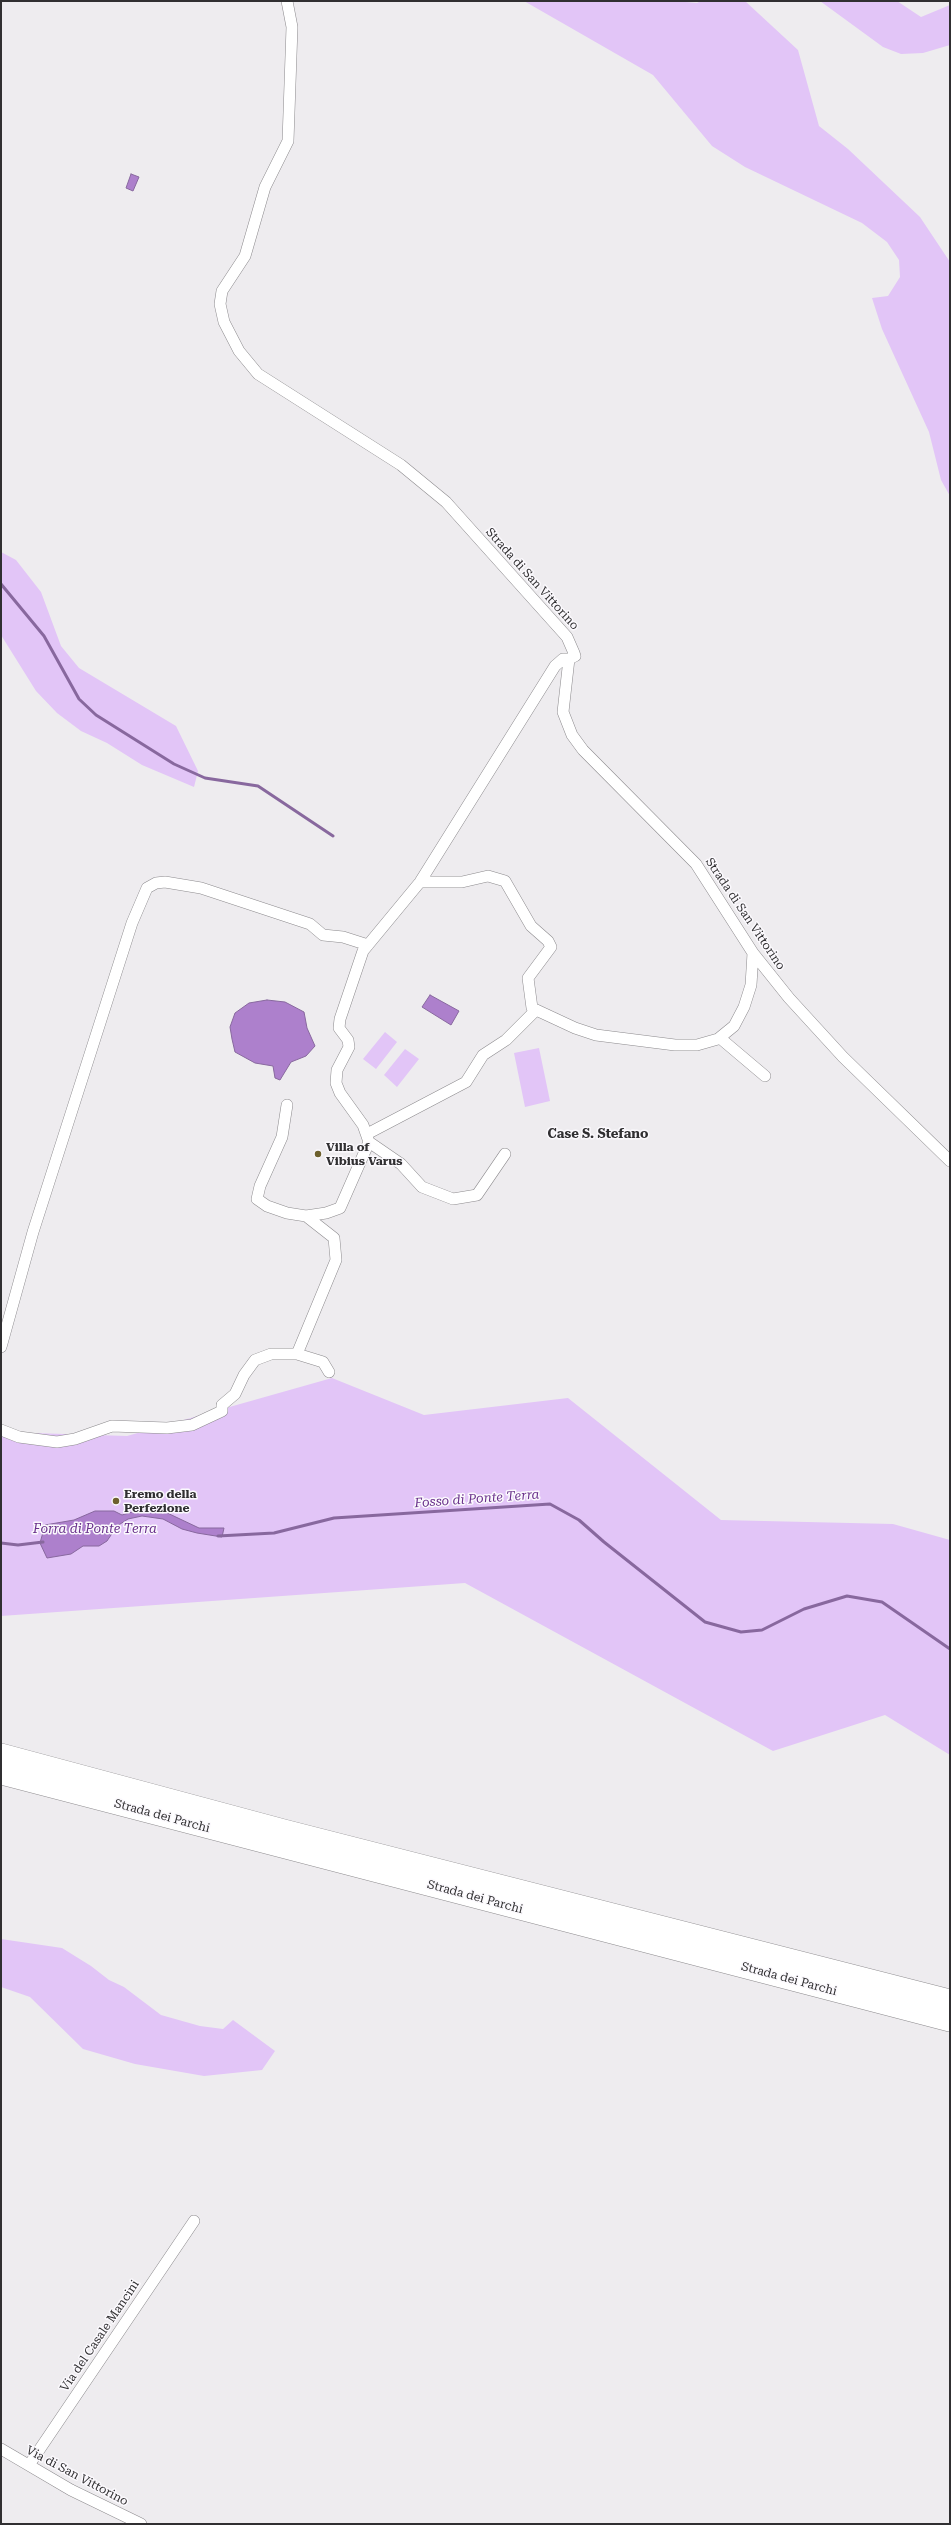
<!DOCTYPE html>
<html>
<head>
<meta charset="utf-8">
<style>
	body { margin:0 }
	#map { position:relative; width:951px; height:2525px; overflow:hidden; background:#eeecef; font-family:"Roboto Serif",serif }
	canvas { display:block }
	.frame { position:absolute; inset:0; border:2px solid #302f31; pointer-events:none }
</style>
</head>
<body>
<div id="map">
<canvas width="951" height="2525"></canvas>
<div class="frame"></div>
</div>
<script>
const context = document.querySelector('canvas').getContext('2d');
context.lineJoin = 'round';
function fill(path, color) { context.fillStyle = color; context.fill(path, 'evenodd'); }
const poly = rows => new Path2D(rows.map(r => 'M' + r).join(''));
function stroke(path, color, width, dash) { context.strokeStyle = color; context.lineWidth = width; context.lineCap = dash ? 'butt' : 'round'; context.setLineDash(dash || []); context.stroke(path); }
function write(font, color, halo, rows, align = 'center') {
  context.font = font + ' "Roboto Serif",serif'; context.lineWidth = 3; context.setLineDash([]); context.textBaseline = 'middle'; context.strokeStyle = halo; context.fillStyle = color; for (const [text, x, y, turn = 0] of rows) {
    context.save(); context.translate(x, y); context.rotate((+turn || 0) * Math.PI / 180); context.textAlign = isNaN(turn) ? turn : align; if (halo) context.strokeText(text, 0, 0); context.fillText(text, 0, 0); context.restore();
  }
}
fill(poly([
	[524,1,675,1,697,3,701,1,745,1,798,50,819,126,848,149,920,217,950,262,950,496,941,480,929,432,882,329,872,298,888,296,900,277,899,260,887,242,862,223,745,167,712,146,653,75],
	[820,1,897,1,921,17,950,5,950,45,923,53,901,54,883,47],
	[1,552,16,560,41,592,61,646,79,668,176,726,198,771,194,787,142,765,107,743,81,731,57,713,36,691,1,635],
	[385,1032,397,1042,376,1069,363,1059],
	[539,1048,550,1101,525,1107,514,1053],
	[405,1049,419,1059,397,1087,384,1075],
	[332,1378,424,1415,568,1398,721,1520,893,1524,950,1540,950,1755,885,1715,773,1751,465,1583,1,1616,1,1432,127,1436],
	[1,1939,62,1948,91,1966,109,1980,124,1987,161,2015,200,2026,223,2029,233,2020,275,2051,262,2070,204,2076,135,2064,83,2049,30,1997,1,1987]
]), '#e2c5f7');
const water = poly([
	[131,174,139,177,133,191,126,188,131,174],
	[430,995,459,1011,451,1025,422,1007,430,995],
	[267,1000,285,1002,304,1012,307,1028,315,1046,306,1056,291,1062,280,1080,275,1078,273,1066,255,1063,235,1052,232,1039,230,1027,235,1013,249,1003,267,1000],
	[146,1508,161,1510,199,1528,224,1528,222,1537,197,1533,182,1529,163,1519,142,1516,128,1519,117,1526,107,1541,99,1546,83,1546,71,1554,47,1558,40,1543,45,1525,74,1520,95,1511,114,1511,122,1515,146,1508]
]);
fill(water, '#ad80cc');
stroke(water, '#88689e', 1);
stroke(poly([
	[1,584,44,636,79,699,96,715,174,764,205,778,258,786,333,836],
	[218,1536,274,1533,334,1518,550,1504,579,1520,604,1542,705,1622,741,1632,762,1630,804,1609,847,1596,882,1602,950,1649],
	[1,1543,18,1545,43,1542]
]), '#88689e', 3);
const minor = poly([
	[287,1,292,27,288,141,265,187,245,256,222,291,220,304,224,322,239,351,258,374,401,465,446,502,567,637,574,653,575,656,569,659],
	[569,659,563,712,572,735,583,750,696,864,753,953,789,998,843,1057,950,1161],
	[420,882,462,882,488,876,505,881,531,926,548,941,551,947,528,978,532,1008,575,1028,596,1035,675,1045,697,1045,718,1039,734,1026,744,1007,751,985,753,953],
	[720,1038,765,1076],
	[287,1105,282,1137,260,1186,257,1199,267,1206,287,1213,306,1216],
	[367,1134,466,1082,483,1055,506,1040,536,1010],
	[369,1142,401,1164,422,1187,453,1199,477,1195,505,1154],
	[1,1347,33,1232,132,923,147,888,156,883,165,882,201,888,310,924,323,935,343,937,368,945],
	[329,1372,323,1362,297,1354,336,1260,334,1238,306,1216,326,1213,340,1208,369,1142,363,1125,340,1093,336,1083,337,1070,349,1047,348,1040,339,1028,340,1019,363,951,420,882,555,666,563,659,569,659],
	[1,1430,19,1437,57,1442,75,1439,112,1426,167,1428,192,1425,222,1411,222,1405,235,1394,244,1375,255,1360,271,1354,297,1354],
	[1,2449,71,2490,141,2524],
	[29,2465,194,2221]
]);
const motorway = poly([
	[1,1754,284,1830,950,2000],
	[1,1774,950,2021]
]);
stroke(minor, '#8c8a8d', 12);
stroke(motorway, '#8c8a8d', 22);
stroke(minor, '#fff', 11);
stroke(motorway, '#fff', 21);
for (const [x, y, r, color] of [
	[318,1154,4,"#6d602d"],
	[116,1501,4,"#6d602d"]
]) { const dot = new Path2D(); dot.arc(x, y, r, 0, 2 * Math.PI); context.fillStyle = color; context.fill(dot); stroke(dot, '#fbf9fd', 1.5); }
write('12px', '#302f31', '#fbf9fd', [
	["Strada di San Vittorino",532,579,48],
	["Strada di San Vittorino",745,914,56],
	["Strada dei Parchi",162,1816,15],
	["Strada dei Parchi",475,1897,15],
	["Strada dei Parchi",789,1979,15],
	["Via del Casale Mancini",100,2336,-56],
	["Via di San Vittorino",77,2476,28]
]);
write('bold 12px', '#302f31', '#fbf9fd', [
	["Villa of",326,1147],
	["Vibius Varus",326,1161],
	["Eremo della",124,1494],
	["Perfezione",124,1508]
], 'left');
write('bold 13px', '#302f31', '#fbf9fd', [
	["Case S. Stefano",598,1134]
]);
write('italic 13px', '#69308b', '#fbf9fd', [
	["Fosso di Ponte Terra",477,1499,-4],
	["Forra di Ponte Terra",95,1529]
]);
</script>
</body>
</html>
